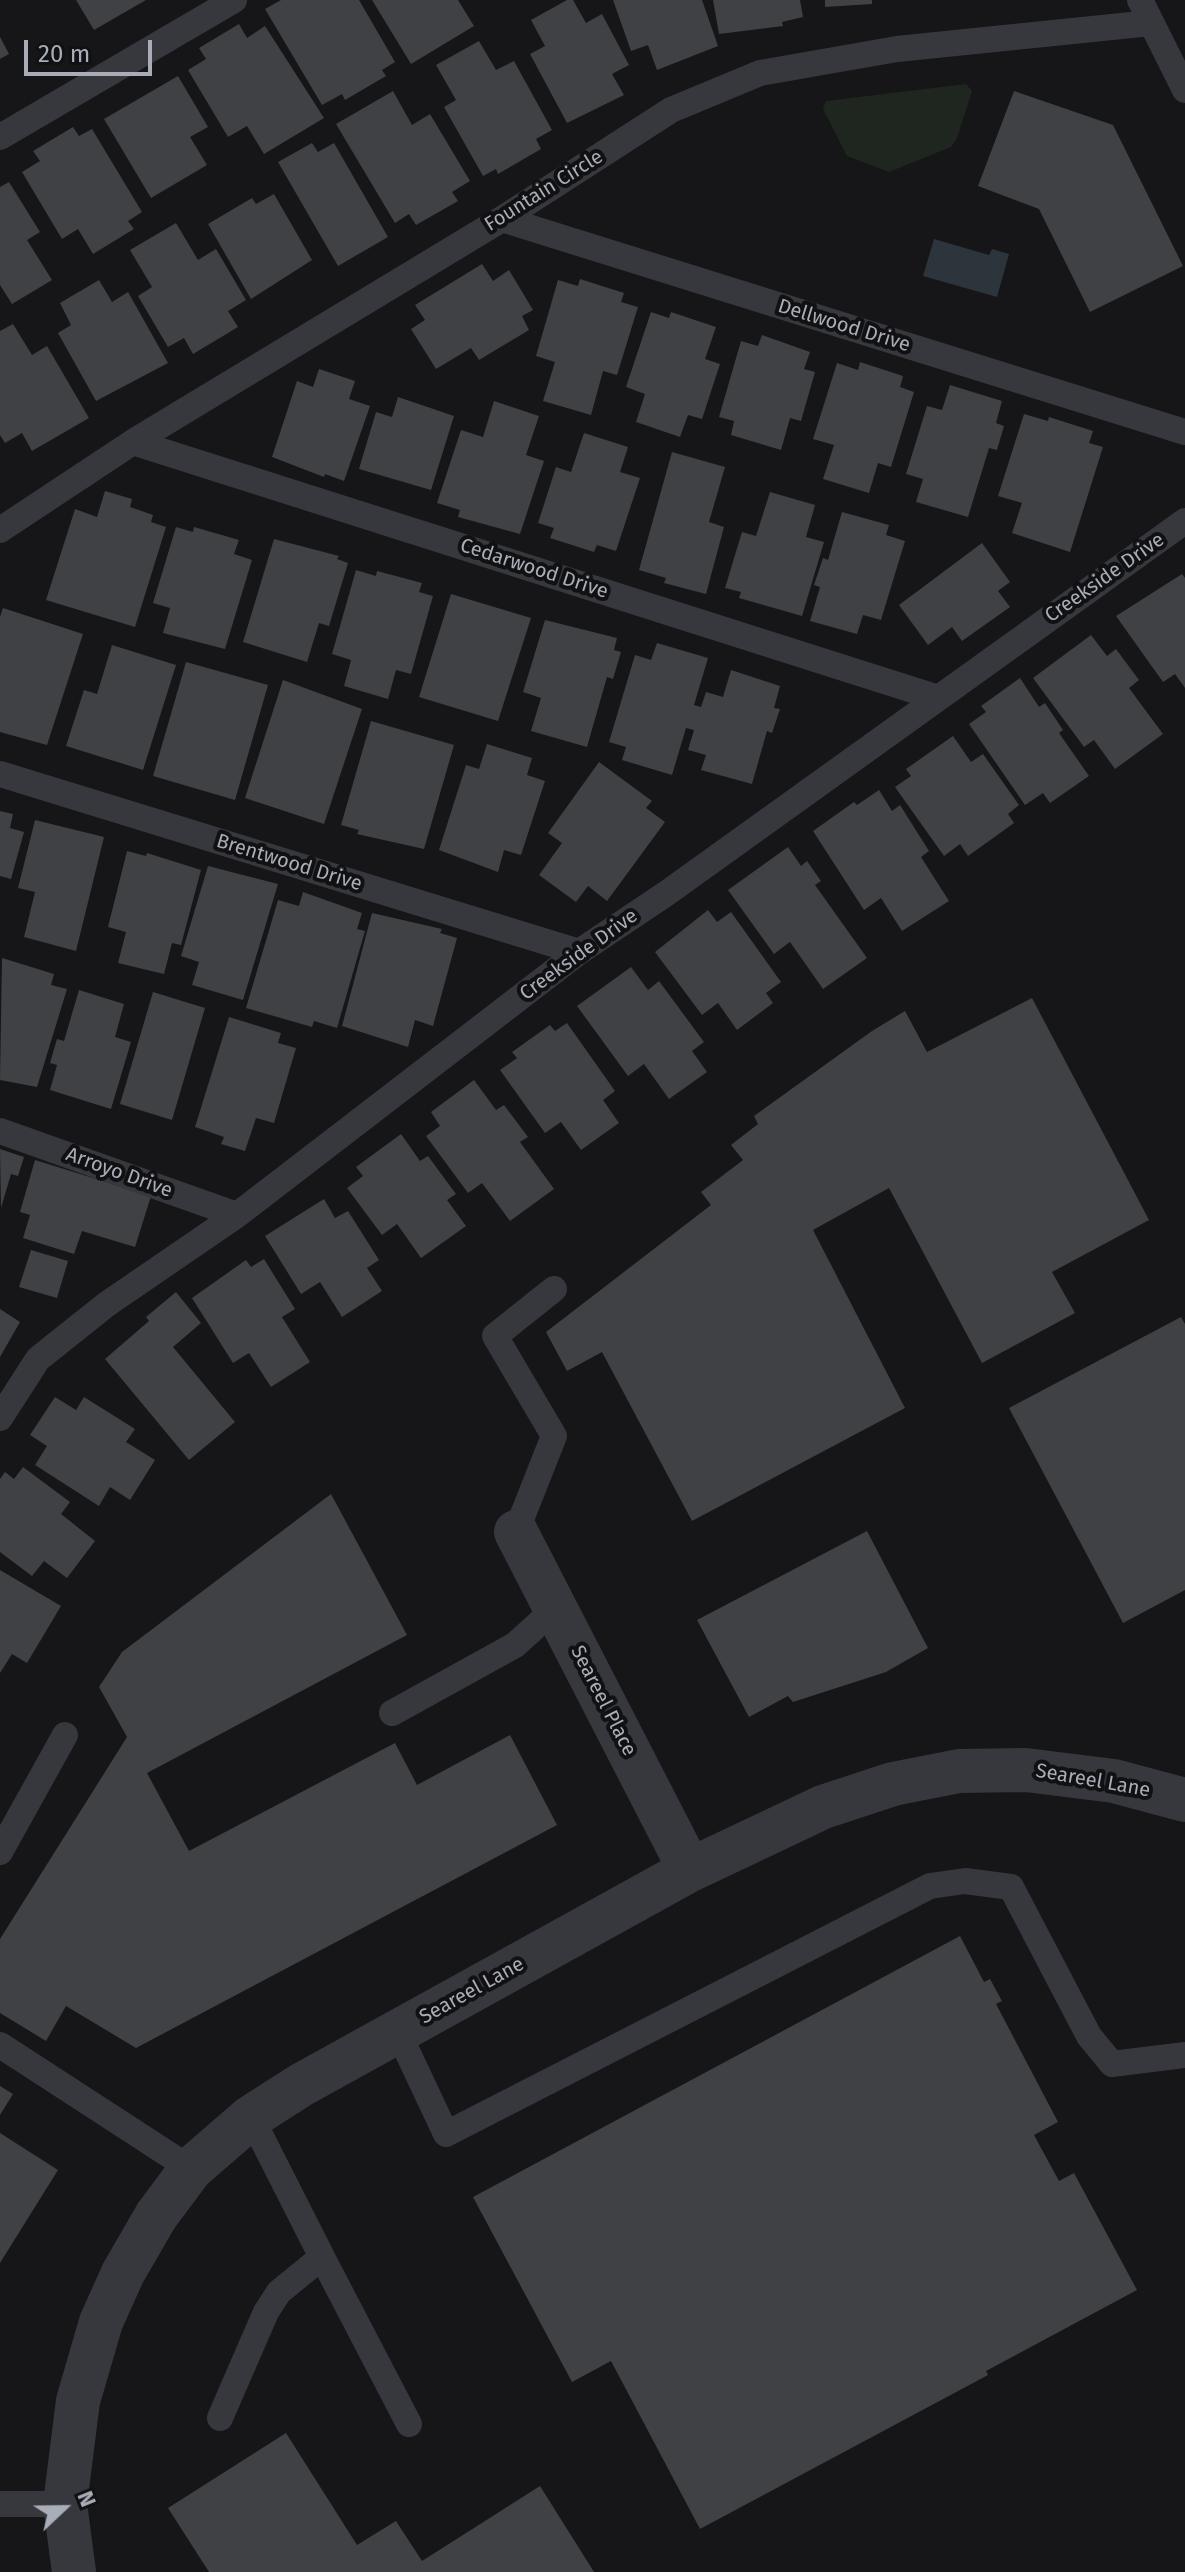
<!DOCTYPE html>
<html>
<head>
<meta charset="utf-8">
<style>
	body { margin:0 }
	#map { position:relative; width:1185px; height:2572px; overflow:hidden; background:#161618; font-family:"Fira Sans",sans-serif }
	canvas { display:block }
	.north { position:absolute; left:24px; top:2468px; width:80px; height:80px; -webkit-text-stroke:6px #111113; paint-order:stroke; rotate:68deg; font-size:22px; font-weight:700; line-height:32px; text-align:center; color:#a8adb8 }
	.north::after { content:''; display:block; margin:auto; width:28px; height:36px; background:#a8adb8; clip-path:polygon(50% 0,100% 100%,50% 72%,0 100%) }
	.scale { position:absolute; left:24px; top:40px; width:128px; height:36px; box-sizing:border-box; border:4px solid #a8adb8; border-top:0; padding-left:10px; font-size:24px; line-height:28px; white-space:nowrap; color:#a8adb8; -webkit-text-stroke:6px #111113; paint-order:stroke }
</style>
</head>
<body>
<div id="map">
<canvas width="1185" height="2572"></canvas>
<div class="north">N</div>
<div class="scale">20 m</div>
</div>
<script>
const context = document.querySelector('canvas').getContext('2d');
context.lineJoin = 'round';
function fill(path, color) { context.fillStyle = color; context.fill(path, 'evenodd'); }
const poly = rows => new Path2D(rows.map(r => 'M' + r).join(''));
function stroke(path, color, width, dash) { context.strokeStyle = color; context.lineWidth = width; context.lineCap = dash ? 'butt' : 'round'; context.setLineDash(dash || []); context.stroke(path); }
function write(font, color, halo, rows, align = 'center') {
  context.font = font + ' "Fira Sans",sans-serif'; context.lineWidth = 8; context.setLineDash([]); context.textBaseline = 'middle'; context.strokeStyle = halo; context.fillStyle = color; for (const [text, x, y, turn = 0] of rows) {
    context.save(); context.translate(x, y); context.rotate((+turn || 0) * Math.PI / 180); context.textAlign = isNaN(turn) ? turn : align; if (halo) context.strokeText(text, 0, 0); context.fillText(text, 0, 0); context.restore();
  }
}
fill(poly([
	[966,84,972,91,957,138,951,147,889,172,847,156,823,109,826,101]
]), '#1e261f');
fill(poly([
	[934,239,989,255,992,249,1009,254,997,297,923,276]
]), '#2c353c');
fill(poly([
	[76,0,146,0,94,30],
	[281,0,359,0,395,62,382,70,386,76,345,100,342,94,322,105,265,9],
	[372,0,458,0,474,26,411,64],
	[567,0,573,0,586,23,602,14,629,65,612,74,624,95,567,123,530,54,545,46,531,20],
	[613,0,702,0,718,46,657,70,648,45,631,51],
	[713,0,800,0,803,17,782,22,783,26,719,34],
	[825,0,872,0,872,4,825,7],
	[239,24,247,38,265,26,324,118,264,154,247,126,228,137,188,70,206,59,199,48],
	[0,37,9,54,0,59],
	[479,41,496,70,514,61,552,130,536,139,541,149,498,174,496,169,483,176,444,107,456,100,436,65],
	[178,76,208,127,190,137,207,165,151,198,104,119],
	[393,91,412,125,430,114,470,181,452,192,458,201,416,225,409,214,395,223,336,124],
	[1014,91,1113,125,1183,266,1090,312,1039,209,978,186],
	[73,127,79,136,92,129,142,212,128,221,134,229,93,254,78,229,62,239,22,172,40,161,33,151],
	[312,143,318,152,334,143,388,237,338,266,278,162],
	[9,182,40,232,27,240,52,280,12,304,0,285,0,187],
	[274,194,312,260,251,299,208,224,252,198,256,204],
	[176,223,198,260,216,249,246,300,228,311,238,327,193,354,184,338,168,347,138,296,152,287,130,250],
	[482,264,493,281,509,270,533,310,522,316,529,330,479,360,471,348,436,369,411,329,425,320,415,305],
	[580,279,624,293,621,302,638,307,617,375,603,371,591,415,543,401,555,362,536,356,558,280,578,286],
	[99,280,112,302,128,292,168,363,96,401,58,333,71,325,60,303],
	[651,312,669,318,671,312,716,327,705,359,720,364,702,419,688,415,680,437,636,422,645,394,626,387],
	[13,324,32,355,47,346,89,418,32,451,22,433,5,443,0,435,0,331],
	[762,335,810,352,804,369,815,372,801,421,790,418,781,450,731,435,734,421,719,417,741,341,758,346],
	[860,362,903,376,900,387,914,392,891,467,878,463,869,493,823,479,834,445,813,439,837,363,858,370],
	[319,369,355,381,349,399,370,406,344,481,325,474,324,477,272,457,297,381,313,387],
	[950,385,1002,401,996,423,1004,426,997,450,989,448,968,517,916,502,923,479,906,474,927,406,942,410],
	[398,397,454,416,431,490,359,469,376,412,392,417],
	[494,401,539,416,526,455,544,461,520,534,458,517,460,510,437,503,461,430,483,437],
	[1024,414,1048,421,1049,417,1093,431,1089,443,1103,447,1070,552,1012,533,1022,503,998,496],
	[584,433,628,447,620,472,640,478,616,551,597,545,594,552,550,538,554,528,538,523,556,467,571,472],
	[672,452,725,467,709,522,724,527,706,594,664,583,666,578,639,570],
	[105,491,132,499,130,507,153,515,151,522,166,527,135,627,46,600,75,509,97,517],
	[770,492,815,505,806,537,824,542,802,616,739,598,741,592,725,588,742,532,756,536],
	[842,512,889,525,886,535,905,541,881,620,863,615,857,634,810,621,820,587,814,585,823,558,828,560],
	[176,527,193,532,194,527,239,540,234,554,252,560,225,649,163,633,170,608,153,603],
	[274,539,339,556,337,559,348,563,329,626,319,623,307,662,243,642],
	[982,543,1010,582,998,591,1010,607,962,641,952,627,928,645,899,605],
	[356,570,376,576,377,571,422,583,419,592,433,596,411,674,396,670,388,699,344,686,351,660,332,654],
	[1182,574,1185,578,1185,688,1175,674,1163,682,1116,616],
	[451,594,531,618,498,721,419,697],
	[3,608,83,634,47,745,0,732,0,617],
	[545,620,617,638,614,650,621,652,613,679,607,677,587,747,531,731,541,698,523,692],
	[1091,635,1107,656,1116,649,1139,680,1129,688,1163,734,1115,769,1094,740,1084,747,1033,678],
	[657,643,708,658,694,705,701,707,706,692,723,697,731,670,780,686,774,708,780,709,772,733,767,731,752,784,701,770,706,755,688,750,694,730,686,728,672,775,622,760,626,747,609,742,635,655,651,660],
	[112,645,176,665,143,770,66,746,84,690,97,694],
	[186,662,268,685,235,800,153,776],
	[1020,678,1039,707,1045,703,1063,730,1059,733,1089,776,1050,803,1043,793,1025,805,969,724,986,712,981,706],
	[283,680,362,709,324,824,245,798],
	[371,721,454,745,424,849,357,834,359,830,341,825],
	[953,736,971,762,983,754,1019,805,1008,814,1014,823,968,856,960,844,944,856,895,787,911,776,906,769],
	[487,744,532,758,527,775,545,781,521,855,504,850,498,872,439,850,466,765,479,769],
	[599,762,652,801,646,808,665,822,607,901,588,886,576,902,539,875,562,843,548,833],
	[879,790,892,811,900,805,929,851,921,857,949,901,902,931,881,898,864,910,813,831,854,802,857,805],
	[0,811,13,814,10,828,24,832,11,879,0,876],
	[35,820,104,837,76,951,24,937,35,892,18,888],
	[788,847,801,866,807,861,821,881,815,885,867,958,823,989,790,942,774,954,728,890],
	[127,851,146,856,147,853,201,870,181,945,172,943,164,974,118,963,126,932,108,927],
	[208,866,278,884,243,1000,192,985,199,962,181,956],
	[303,892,362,913,357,929,365,931,337,1028,314,1021,312,1027,246,1008,278,900,299,906],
	[708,910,717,922,731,912,781,982,766,993,773,1003,737,1030,718,1003,702,1015,655,952],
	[372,913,442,929,440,933,457,938,433,1026,415,1020,408,1047,342,1026],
	[2,958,54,974,51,985,67,989,37,1087,0,1080],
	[631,967,648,990,659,981,704,1042,692,1051,707,1072,669,1099,644,1064,628,1076,577,1006],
	[79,990,124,1004,115,1037,131,1042,111,1109,50,1090,57,1065,50,1063,57,1039,64,1041],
	[153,992,205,1008,172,1120,120,1104],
	[1032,998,1149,1220,1052,1272,1075,1313,982,1363,889,1188,813,1230,905,1408,692,1521,602,1352,567,1371,546,1332,711,1205,701,1192,743,1160,731,1145,758,1124,754,1116,872,1031,905,1011,927,1052],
	[229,1017,281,1033,278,1043,296,1048,274,1123,256,1118,245,1151,221,1144,224,1137,195,1127],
	[567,1023,615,1091,603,1100,619,1123,581,1150,561,1122,545,1133,500,1070,517,1058,512,1052,550,1025,555,1031],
	[474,1080,496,1110,504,1105,528,1137,520,1142,554,1189,510,1221,482,1183,468,1193,426,1136,440,1126,431,1112],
	[401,1134,420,1161,428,1156,456,1194,447,1200,466,1226,421,1258,397,1224,382,1235,347,1188,363,1176,356,1167],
	[0,1149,24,1157,18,1176,11,1174,1,1208],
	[35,1160,151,1196,135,1247,82,1231,74,1254,23,1238,30,1215,20,1212],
	[324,1199,335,1218,348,1211,379,1260,367,1268,382,1291,342,1317,320,1282,301,1294,265,1236],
	[31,1250,68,1261,57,1298,19,1287],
	[264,1259,295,1309,282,1317,310,1362,271,1387,249,1353,233,1363,192,1298,246,1260,251,1267],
	[176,1292,201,1323,173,1347,235,1422,189,1460,105,1359,149,1321,146,1317],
	[0,1309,20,1322,0,1357],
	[1181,1317,1185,1324,1185,1590,1123,1623,1009,1408],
	[55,1397,76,1410,84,1397,135,1429,126,1442,155,1460,130,1500,110,1487,99,1506,35,1465,47,1446,30,1435],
	[23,1467,70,1502,61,1514,95,1541,67,1578,44,1561,32,1576,0,1552,0,1479,5,1472,14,1479],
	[331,1494,407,1635,147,1773,189,1851,395,1743,417,1785,510,1735,557,1825,136,2048,66,2006,46,2041,0,2013,0,1939,127,1737,99,1687,122,1652],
	[867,1531,928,1648,886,1672,793,1702,788,1696,749,1717,697,1620],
	[0,1570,61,1606,27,1663,12,1654,0,1673],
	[960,1936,984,1982,990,1979,1002,2001,996,2004,1058,2122,1034,2135,1059,2181,1074,2173,1137,2290,986,2371,988,2375,700,2529,611,2361,572,2382,473,2197],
	[0,2086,13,2094,0,2115],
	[0,2133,58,2170,0,2263],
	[286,2433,357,2545,396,2521,422,2561,540,2486,594,2572,209,2572,168,2508]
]), '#404145');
stroke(poly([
	[1140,0,1185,90],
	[0,137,234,0],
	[502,219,1185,432],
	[133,442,935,697],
	[0,530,133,442,502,219,671,110,760,73,897,49,1151,23],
	[0,774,579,952],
	[0,1131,237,1215],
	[0,1418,38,1359,107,1304,237,1215,579,952,667,893,1185,521],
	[516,1532,554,1436,495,1336,554,1289],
	[392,1713,515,1645,556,1608],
	[0,1852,65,1735],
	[398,2032,446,2134,930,1886,965,1881,1011,1887,1089,2036,1112,2064,1185,2055],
	[0,2045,191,2169],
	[322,2257,409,2424],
	[220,2418,266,2312,279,2292,322,2257,251,2117],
	[0,2504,65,2504]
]), '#37383d', 26);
stroke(poly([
	[516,1532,690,1870],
	[74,2572,65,2504,78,2401,101,2322,123,2273,156,2216,191,2169,251,2117,301,2085,690,1870,823,1807,893,1784,959,1771,1026,1770,1114,1781,1185,1800]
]), '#37383d', 44);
write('20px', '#a8adb8', '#111113', [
	["Fountain Circle",544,191,-32],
	["Dellwood Drive",844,326,17],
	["Cedarwood Drive",534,569,18],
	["Creekside Drive",1105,578,-35],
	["Brentwood Drive",289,863,17],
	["Creekside Drive",579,955,-36],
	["Arroyo Drive",119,1173,20],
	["Seareel Place",603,1701,63],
	["Seareel Lane",1093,1781,10],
	["Seareel Lane",472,1991,-29]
]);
</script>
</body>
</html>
